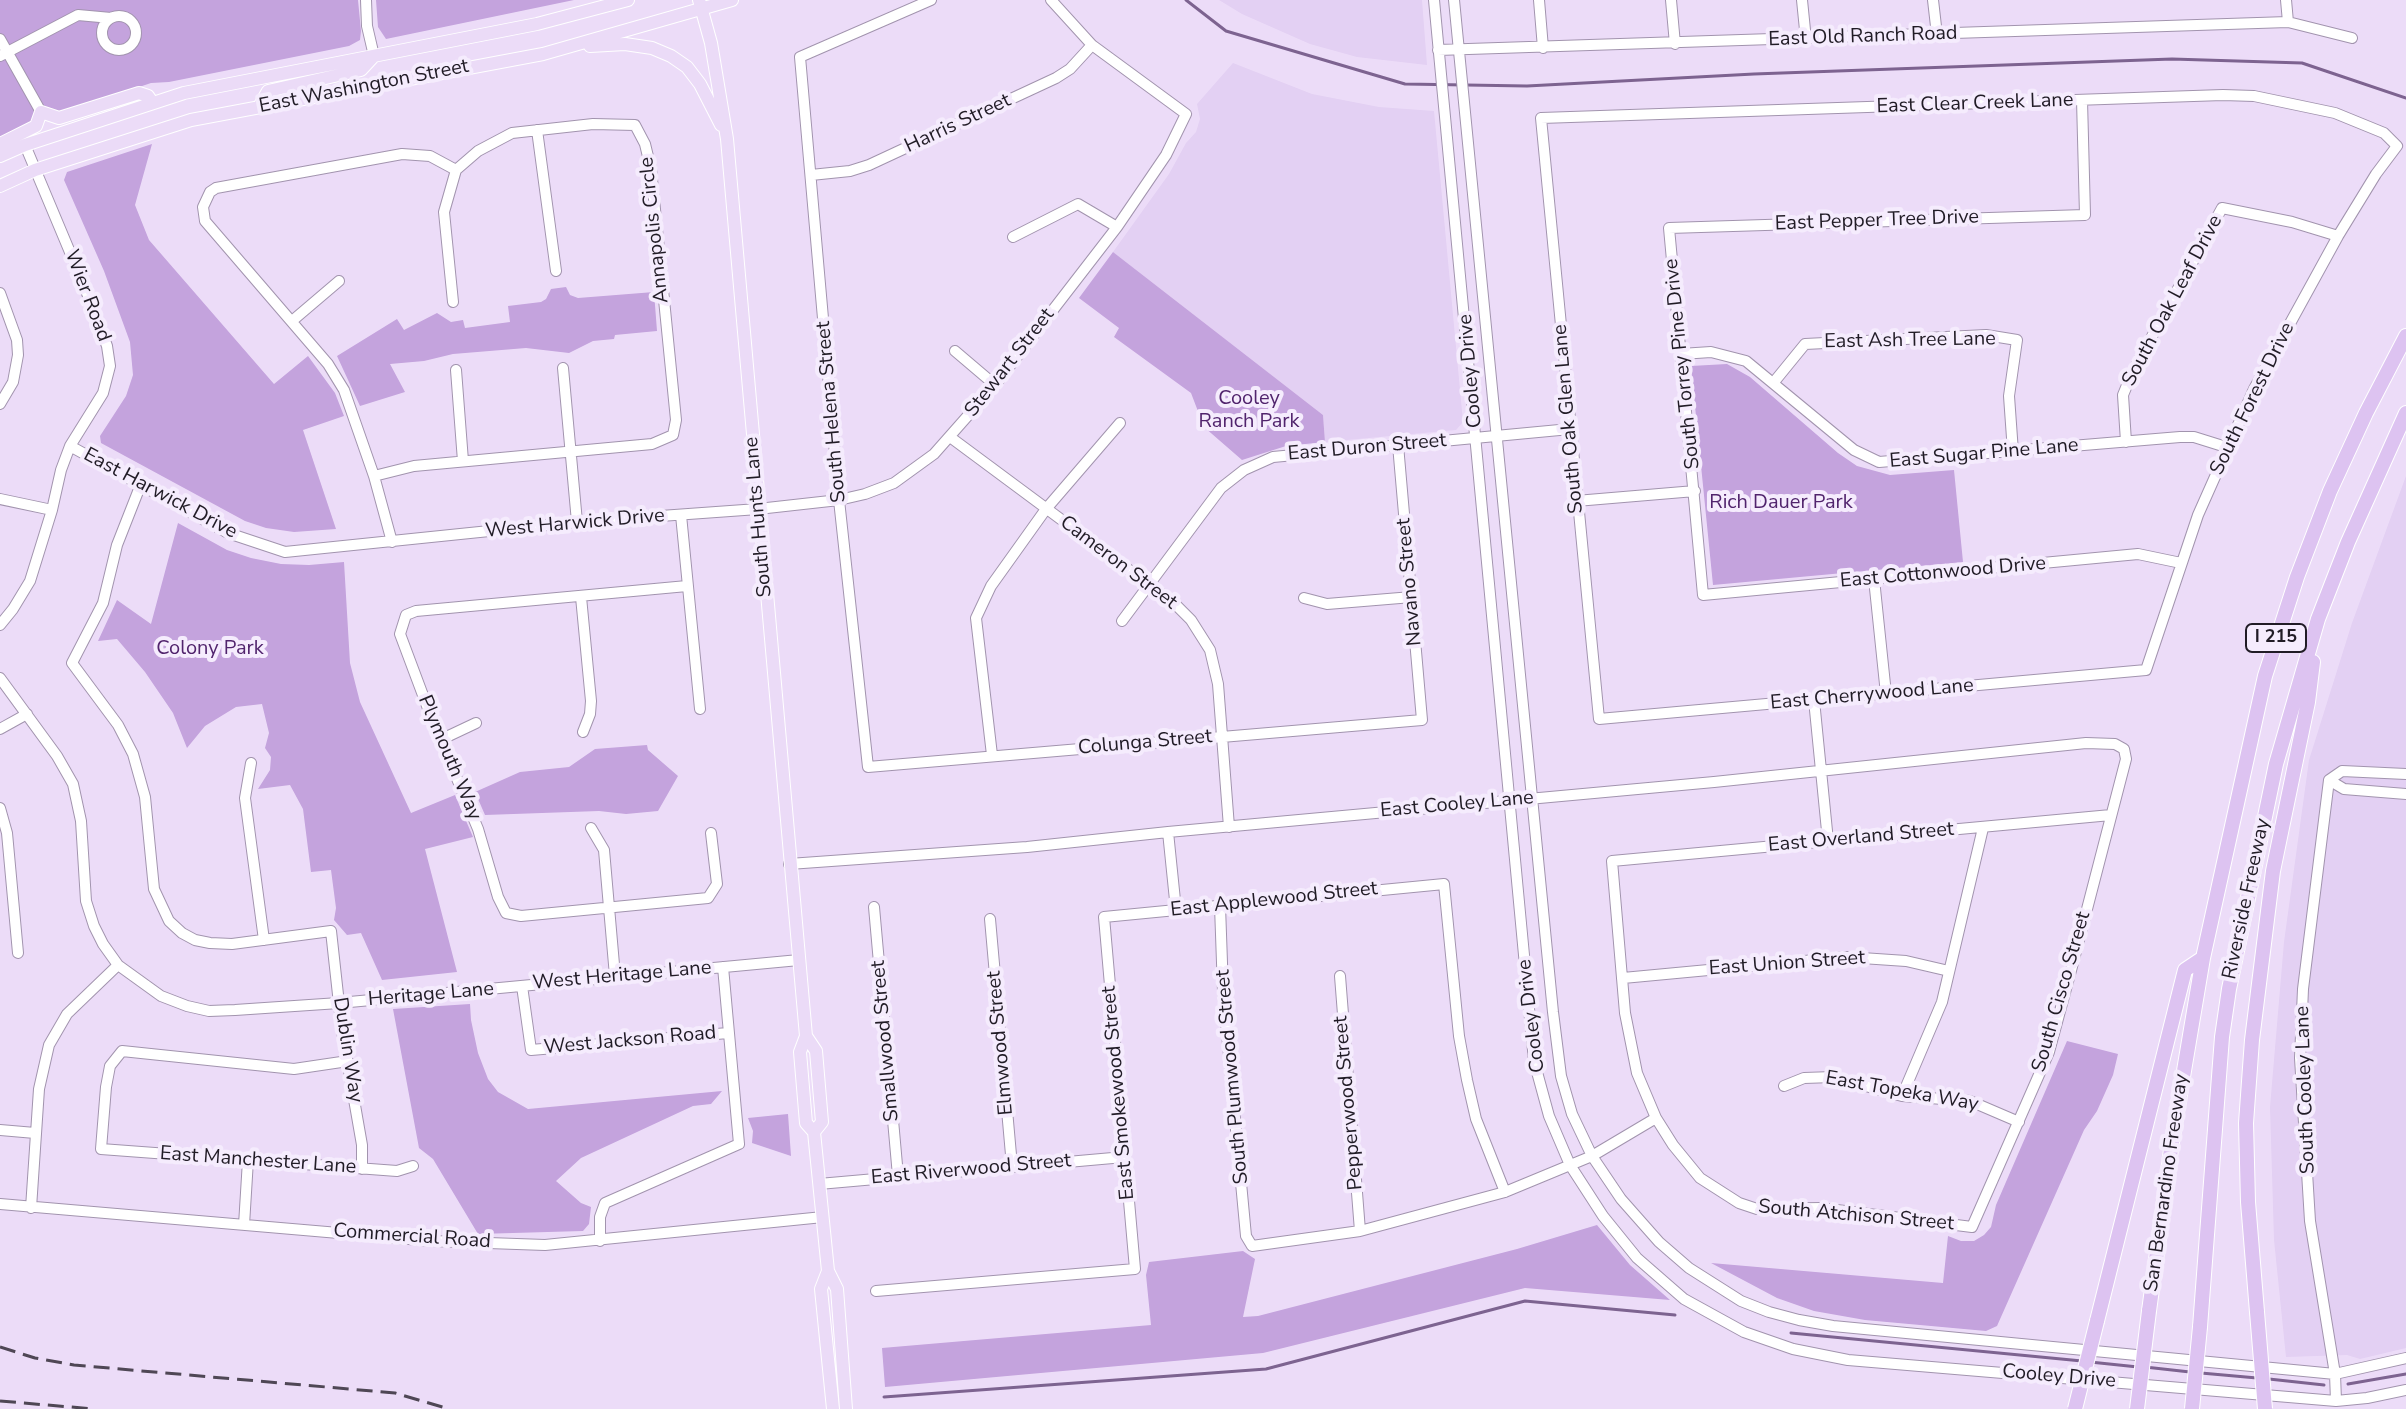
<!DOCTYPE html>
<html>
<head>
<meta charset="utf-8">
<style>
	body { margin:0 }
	canvas { display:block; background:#ecdcf8 }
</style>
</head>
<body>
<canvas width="2406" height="1409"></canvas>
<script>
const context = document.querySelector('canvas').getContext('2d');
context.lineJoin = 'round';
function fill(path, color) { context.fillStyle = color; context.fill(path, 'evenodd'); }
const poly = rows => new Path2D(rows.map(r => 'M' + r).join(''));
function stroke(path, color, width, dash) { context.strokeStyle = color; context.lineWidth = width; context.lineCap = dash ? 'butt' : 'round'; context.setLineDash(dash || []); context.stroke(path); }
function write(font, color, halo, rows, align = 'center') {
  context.font = font + ' "Nunito Sans",sans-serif'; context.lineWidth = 8; context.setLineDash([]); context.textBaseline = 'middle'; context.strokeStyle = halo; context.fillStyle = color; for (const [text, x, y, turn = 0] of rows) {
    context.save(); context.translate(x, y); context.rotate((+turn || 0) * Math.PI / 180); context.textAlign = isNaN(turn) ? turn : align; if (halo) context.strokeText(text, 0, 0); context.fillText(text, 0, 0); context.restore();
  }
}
fill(poly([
	[1219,0,1422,0,1427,65,1357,57,1310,44,1242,14],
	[1233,63,1312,94,1379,107,1434,111,1463,422,1456,430,1325,442,1323,415,1113,252,1169,174,1186,143,1196,132,1200,119,1197,104],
	[2406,476,2406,1348,2360,1359,2347,1355,2286,1357,2274,1240,2270,1107,2284,942,2309,760,2352,623]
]), '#e3d0f3');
fill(poly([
	[0,0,358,0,361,31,360,40,349,46,169,82,151,83,62,113,0,139],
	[376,0,574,0,386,39,378,27],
	[152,144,135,205,149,240,274,384,308,356,335,393,344,416,303,430,336,529,294,532,266,528,245,521,101,443,100,436,126,396,133,375,130,342,104,271,64,180,67,172],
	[1113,252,1323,415,1325,442,1286,446,1242,460,1204,427,1191,393,1114,337,1119,328,1079,298],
	[566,287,570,295,578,298,654,292,657,331,615,335,614,339,593,341,569,353,526,348,453,354,424,361,390,364,405,392,360,406,337,356,397,319,404,330,437,313,451,322,463,320,465,328,510,322,508,306,541,302,546,299,551,289],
	[1727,364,1750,377,1838,453,1857,466,1890,475,1954,470,1963,562,1713,585,1691,366],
	[178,523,227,550,251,558,281,564,309,565,344,562,350,663,360,702,411,813,455,795,473,837,425,849,457,972,382,980,361,933,347,935,334,920,336,908,331,870,311,872,303,809,290,785,258,789,270,770,271,757,265,748,269,733,262,704,236,707,205,726,187,748,173,713,145,672,117,639,98,641,117,600,151,624],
	[647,745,648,750,678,776,658,811,626,814,599,811,485,815,475,792,520,772,569,767,595,749],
	[470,1004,471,1020,478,1053,488,1079,498,1092,528,1109,722,1091,711,1104,693,1106,581,1158,556,1181,581,1203,591,1207,589,1224,583,1231,478,1234,433,1159,419,1148,393,1009],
	[2067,1041,2118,1054,2113,1075,2097,1111,2084,1130,1997,1326,1986,1331,1865,1320,1814,1311,1777,1298,1711,1263,1943,1283,1948,1236,1961,1241,1974,1241,1984,1235,1991,1227,1996,1205],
	[788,1114,791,1156,752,1143,753,1131,748,1118],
	[1597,1225,1630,1265,1670,1300,1525,1288,1263,1353,885,1387,882,1348,1151,1325,1146,1275,1149,1262,1243,1251,1255,1259,1243,1317,1258,1316,1517,1249]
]), '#c4a3dd');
stroke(poly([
	[1186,0,1226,31,1405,84,1527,86,1754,74,2172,59,2302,63,2406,98],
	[1791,1333,2082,1361],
	[2090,1362,2138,1367],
	[2145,1367,2190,1372],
	[2201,1373,2257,1378],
	[2269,1379,2324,1385],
	[2348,1384,2406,1374],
	[884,1397,1266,1369,1525,1301,1675,1315]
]), '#7d6390', 3);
const minor = poly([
	[366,0,367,26,374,56],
	[931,0,800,57,839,500,868,767,1422,720,1398,445],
	[1434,0,1534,1061,1549,1116,1570,1165,1603,1216,1637,1258,1684,1299,1744,1332,1793,1349,1848,1360,2336,1401,2367,1398,2406,1390],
	[1454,0,1553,1012,1561,1076,1572,1114,1592,1156,1621,1199,1659,1242,1689,1268,1741,1301,1769,1312,1799,1320,1833,1326,2335,1374,2406,1358],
	[1539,0,1543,48],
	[1671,0,1675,44],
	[1802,0,1806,40],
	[1933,0,1937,35],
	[2286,0,2288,22],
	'102 33a17 17 0 1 1 34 0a17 17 0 1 1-34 0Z',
	[0,39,41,112],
	[1438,50,2288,22,2352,38],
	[0,56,78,15,111,18],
	[2223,95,2254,96,2335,113,2384,133,2397,146,2376,174,2338,236,2254,389,2198,515,2146,670,1599,719,1541,118,2223,95],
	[2082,100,2085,215,1669,228,1703,595,2138,554,2181,563],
	[537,130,556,271],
	[811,175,850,171,869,165,1056,78,1070,69,1092,45],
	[1013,237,1078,204,1117,227],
	[0,293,17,340,18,355,13,382,0,404],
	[292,321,339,281],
	[955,351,995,385],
	[1681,354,1711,352,1746,361,1854,450,1879,462,2180,437,2194,437,2226,447],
	[563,368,577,522],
	[456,370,463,461],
	[1774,382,1805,344,1986,335,2017,340,2009,396,2013,452],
	[950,437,1175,604,1191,620,1210,650,1218,684,1229,827],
	[2126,442,2123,395,2132,373,2222,208,2292,222,2338,236],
	[70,446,228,533,285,552,577,522,758,509,839,500,865,494,894,483,934,454,995,385,1117,227,1166,155,1186,114,1092,45,1051,0],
	[374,476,414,466,652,444,673,435,676,420,651,169,645,144,635,125,593,124,512,133,478,151,456,170,444,212,453,302],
	[141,484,117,545,103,603,72,663,118,725,133,754,145,797,154,889,169,921,182,933,195,940,210,943,232,944,331,931,342,1031,362,1145,362,1169],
	[0,499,52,510],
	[1576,501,1695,491],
	[681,515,700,709],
	[392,542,374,476,344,390,328,364,205,221,203,207,210,192,216,188,402,154,430,156,456,170],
	[1874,579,1886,694],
	[687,586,416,611,406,615,400,634,430,714,478,829,498,897,506,913,521,916,708,898,717,884,711,833],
	[581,597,591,701,590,714,583,732],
	[1304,598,1327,604,1412,597],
	[1122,621,1221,488,1244,470,1273,457,1570,429],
	[0,625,13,609,30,581,52,510,61,470,70,446,103,393,110,366,107,346,85,288,25,145],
	[0,678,57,756,73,784,81,821,86,901,94,926,103,944,118,965,161,996,187,1006,209,1011,235,1010,339,1003,799,960],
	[1814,700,1828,841],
	[0,729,27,714],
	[440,740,476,723],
	[992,755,976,618,991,586,1046,509,1120,423],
	[251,763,245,798,264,940],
	[2329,780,2303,989,2300,1058,2310,1221,2335,1374,2336,1401],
	[2329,780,2344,789,2406,794],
	[2329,780,2342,771,2406,774],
	[0,808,7,833,18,953],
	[591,828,604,850,615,976],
	[1168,832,1176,910],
	[789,864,1027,847,1168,832,1714,782,2086,743,2115,744,2124,749,2126,759,2073,963,2049,1052,1972,1227,1821,1208,1757,1209,1739,1203,1700,1178,1673,1145,1656,1118,1637,1073,1625,1013,1612,861,2111,815],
	[1220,906,1223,991,1246,1236,1252,1246,1360,1231,1505,1192,1592,1156,1656,1118],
	[874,907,898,1176],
	[990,919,1012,1166],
	[1340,976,1360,1231],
	[1623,978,1847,957,1906,961,1949,971],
	[522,986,531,1050,728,1033],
	[348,1061,294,1069,122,1051,110,1066,106,1087,101,1149,397,1171,413,1166],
	[1784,1086,1804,1078,1833,1077,1902,1096,1970,1101,2019,1122],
	[1902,1096,1942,1002,1983,828],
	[0,1130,35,1133],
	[819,1184,1124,1157],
	[0,1204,432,1241,545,1245,823,1217],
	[31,1208,39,1089,49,1045,67,1014,118,965],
	[244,1225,248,1160],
	[600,1241,600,1217,605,1203,739,1144,723,967],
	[876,1291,1135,1269,1104,917,1444,884,1459,1036,1467,1080,1476,1119,1505,1192]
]);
const major = poly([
	[699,0,711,43,727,139,806,1036,800,1052,806,1123,814,1132,828,1271,837,1289,846,1409],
	[590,46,625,44,652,48,671,56,687,67,700,84,721,125],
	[259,107,268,91,361,70,374,56],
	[0,144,36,126,41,112,59,118,139,93,148,96,152,102],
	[0,156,25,145,184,93,537,24,628,0],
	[0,186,35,170,191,120,543,54,732,0],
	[806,1036,816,1051,822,1122,814,1132],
	[828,1271,821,1289,833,1409]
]);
const highway = poly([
	[2149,1311,2172,1142,2203,958,2265,676,2297,577,2330,491,2366,413,2406,336],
	[2257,1312,2248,1202,2246,1123,2252,1040,2273,871,2308,702,2313,662],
	[2097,1321,2185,970,2203,958],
	[2200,1327,2222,1037,2229,989,2276,764,2318,619,2348,542,2406,413]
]);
stroke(minor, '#a294ae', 12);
stroke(major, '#fff', 14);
stroke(highway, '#fff', 16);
stroke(minor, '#fff', 10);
stroke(major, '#ebdbf7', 12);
stroke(highway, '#ddc3f1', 14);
stroke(poly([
	[0,1347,35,1358,74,1365,395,1393,449,1409],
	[0,1401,94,1409]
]), '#4f4755', 3, [16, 8]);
const highwayBridge = poly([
	[2257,1312,2265,1409],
	[2075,1409,2097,1321],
	[2137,1409,2149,1311],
	[2192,1409,2200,1327]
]);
stroke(highwayBridge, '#fff', 16, []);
stroke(highwayBridge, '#ddc3f1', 14);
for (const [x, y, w] of [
	[2276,638,60]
]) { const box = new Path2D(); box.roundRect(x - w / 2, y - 14, w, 28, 6); context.fillStyle = '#f5ecfd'; context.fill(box); stroke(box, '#211c26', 2); }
write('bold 18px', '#211c26', null, [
	["I 215",2276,638]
]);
write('20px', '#211c26', '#f5ecfd', [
	["East Old Ranch Road",1863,37,-2],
	["East Washington Street",364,87,-11],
	["East Clear Creek Lane",1975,104,-2],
	["Harris Street",958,124,-25],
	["East Pepper Tree Drive",1877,221,-2],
	["Annapolis Circle",655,230,-96],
	["Wier Road",87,296,69],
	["South Oak Leaf Drive",2173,301,-62],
	["East Ash Tree Lane",1910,341,-1],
	["Stewart Street",1010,363,-52],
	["South Torrey Pine Drive",1683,364,-96],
	["Cooley Drive",1471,371,-95],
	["South Forest Drive",2253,399,-64],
	["South Helena Street",832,412,-95],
	["South Oak Glen Lane",1569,419,-95],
	["East Duron Street",1367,448,-5],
	["East Sugar Pine Lane",1984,454,-5],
	["East Harwick Drive",160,494,28],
	["South Hunts Lane",759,517,-95],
	["West Harwick Drive",575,524,-5],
	["Cameron Street",1118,563,37],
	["East Cottonwood Drive",1943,573,-5],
	["Navano Street",1410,582,-95],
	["East Cherrywood Lane",1872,695,-5],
	["Colunga Street",1145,743,-5],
	["Plymouth Way",449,758,67],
	["East Cooley Lane",1457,805,-5],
	["East Overland Street",1861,838,-5],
	["Riverside Freeway",2247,899,-78],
	["East Applewood Street",1274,900,-6],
	["East Union Street",1787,964,-4],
	["West Heritage Lane",622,976,-5],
	["South Cisco Street",2062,992,-74],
	["Heritage Lane",431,995,-5],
	["Cooley Drive",1532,1016,-97],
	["West Jackson Road",630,1041,-5],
	["Smallwood Street",886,1041,-95],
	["Elmwood Street",1001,1043,-95],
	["Dublin Way",347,1050,81],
	["South Plumwood Street",1233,1077,-95],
	["South Cooley Lane",2306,1090,-92],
	["East Topeka Way",1902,1092,10],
	["East Smokewood Street",1119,1093,-95],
	["Pepperwood Street",1349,1103,-95],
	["East Manchester Lane",258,1161,4],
	["East Riverwood Street",971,1170,-5],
	["San Bernardino Freeway",2167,1183,-82],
	["South Atchison Street",1856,1216,5],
	["Commercial Road",412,1237,4],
	["Cooley Drive",2059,1377,5]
]);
write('20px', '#51246d', '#f5ecfd', [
	["Cooley",1249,399],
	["Ranch Park",1249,422],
	["Rich Dauer Park",1781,503],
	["Colony Park",210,649]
]);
</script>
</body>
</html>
